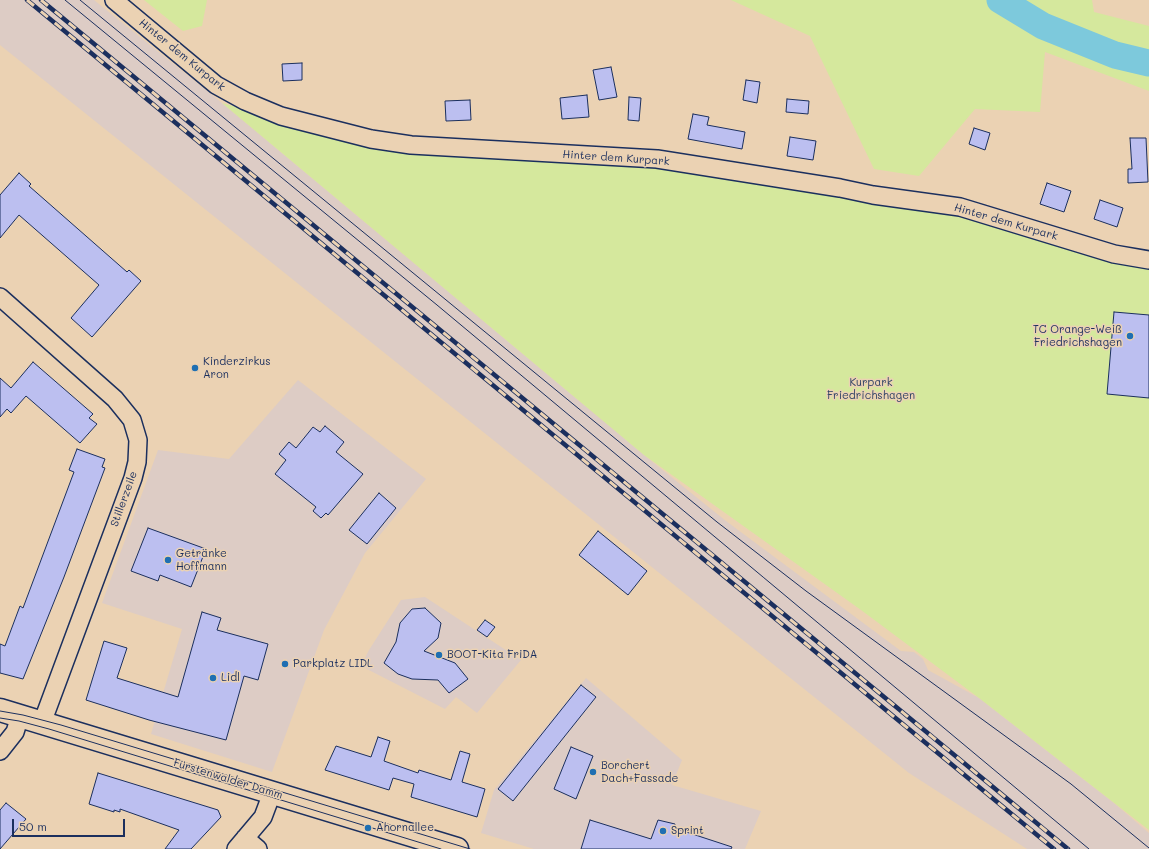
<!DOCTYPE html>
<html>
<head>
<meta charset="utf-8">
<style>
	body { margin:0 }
	#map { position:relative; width:1149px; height:849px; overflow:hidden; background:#ebd2b3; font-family:Mali,sans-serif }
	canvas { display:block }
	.scale { position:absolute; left:12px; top:819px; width:113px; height:18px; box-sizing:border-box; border:2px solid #1b2f5e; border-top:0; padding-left:5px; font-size:12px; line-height:14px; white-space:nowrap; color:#1b2f5e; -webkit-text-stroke:3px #ebd2b3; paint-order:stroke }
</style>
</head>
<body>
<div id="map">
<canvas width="1149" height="849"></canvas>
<div class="scale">50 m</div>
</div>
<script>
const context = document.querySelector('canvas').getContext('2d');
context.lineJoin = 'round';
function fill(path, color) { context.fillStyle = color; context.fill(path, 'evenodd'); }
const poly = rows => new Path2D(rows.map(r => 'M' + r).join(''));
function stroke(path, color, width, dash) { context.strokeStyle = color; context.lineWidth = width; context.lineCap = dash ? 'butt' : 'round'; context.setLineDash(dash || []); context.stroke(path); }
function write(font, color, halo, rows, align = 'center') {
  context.font = font + ' Mali,sans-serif'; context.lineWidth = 3; context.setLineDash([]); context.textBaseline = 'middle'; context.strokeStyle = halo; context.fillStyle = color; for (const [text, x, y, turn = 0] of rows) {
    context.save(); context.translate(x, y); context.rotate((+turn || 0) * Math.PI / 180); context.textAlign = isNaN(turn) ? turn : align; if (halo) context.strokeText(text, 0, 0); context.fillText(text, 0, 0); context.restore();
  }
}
fill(poly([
	[0,0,94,0,222,103,644,455,726,521,901,651,914,652,923,659,928,670,979,698,1114,803,1149,833,1149,849,1027,849,909,773,0,45],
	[298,380,426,479,365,553,324,630,272,772,151,734,182,629,102,603,158,450,229,459],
	[425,597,521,660,477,713,456,697,445,709,361,666,369,650,401,600],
	[586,678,682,760,672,785,761,811,745,849,534,849,481,833,494,790]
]), '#ddccc5');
fill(poly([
	[144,0,207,0,202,26,183,31],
	[731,0,1092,0,1094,12,1149,26,1149,91,1045,52,1040,112,975,109,919,176,874,169,810,36],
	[222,103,380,145,690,169,960,217,1149,269,1149,407,1104,403,1149,407,1149,830,979,698,861,610,644,455]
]), '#d5e89d');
stroke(poly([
	[1000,0,1043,26,1115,55,1149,63]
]), '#7dc9dc', 27);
const building = poly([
	[302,63,302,80,283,81,282,64,302,63],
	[611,67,617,97,599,100,593,70,611,67],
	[746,80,760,82,757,103,743,100,746,80],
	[587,95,589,117,562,119,560,98,587,95],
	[629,97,641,98,639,121,628,120,629,97],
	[787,99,809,101,808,114,786,112,787,99],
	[470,100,471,120,446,121,445,101,470,100],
	[693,114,709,117,707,125,745,132,742,149,688,139,693,114],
	[974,128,990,133,985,150,969,144,974,128],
	[790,137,816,141,813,160,787,156,790,137],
	[1130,138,1146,138,1148,182,1128,183,1128,169,1132,169,1130,138],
	[19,173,31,184,29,186,127,272,129,270,141,281,92,337,71,318,99,285,19,215,0,238,0,195,19,173],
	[1047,183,1071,191,1064,212,1040,204,1047,183],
	[1100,200,1123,208,1117,227,1094,219,1100,200],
	[1114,312,1149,315,1149,398,1107,394,1114,312],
	[33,362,93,414,89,418,97,424,80,443,26,396,11,413,7,409,0,417,0,378,11,388,33,362],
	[325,426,344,442,336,452,363,474,328,515,326,513,321,518,313,511,316,507,275,474,286,460,279,454,289,442,296,448,313,427,320,432,325,426],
	[77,449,105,459,102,467,105,468,64,577,23,679,0,673,0,644,5,646,20,606,23,608,74,472,69,470,77,449],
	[379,493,396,508,367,544,349,530,379,493],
	[148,528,206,549,191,587,160,575,158,581,131,571,148,528],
	[598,531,647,571,628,595,579,555,598,531],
	[425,608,441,623,438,638,424,651,455,663,468,679,449,693,438,680,412,679,398,674,384,663,396,642,400,623,412,609,425,608],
	[202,612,221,618,217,630,268,644,258,680,244,676,226,740,149,720,86,700,104,641,127,648,117,678,178,697,202,612],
	[485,620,495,627,487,637,477,630,485,620],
	[581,685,596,697,513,801,498,789,581,685],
	[378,737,390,741,384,761,418,773,419,770,451,780,460,751,470,754,462,782,485,789,477,817,411,797,414,784,393,778,389,790,325,770,336,746,371,757,378,737],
	[571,747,593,756,576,799,554,789,571,747],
	[98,773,218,810,221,817,191,849,165,849,179,830,120,809,120,812,114,810,114,812,89,804,98,773],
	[6,803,26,819,0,849,0,810,6,803],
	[590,820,651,839,658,820,675,824,674,828,732,847,731,849,581,849,590,820]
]);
fill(building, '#bcbff0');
stroke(building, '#1b2f5e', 1);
const minor = poly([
	[114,0,216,85,245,101,281,116,371,139,411,145,657,159,840,188,873,195,960,207,1114,254,1149,260],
	[0,297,115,399,132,420,138,440,137,462,133,478,42,723],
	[0,751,15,732,20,716],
	[245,838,258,849],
	[236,849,263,817,272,793]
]);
const secondary = poly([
	[0,710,457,849]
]);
stroke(minor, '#1b2f5e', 20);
stroke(secondary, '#1b2f5e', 25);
stroke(minor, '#ebd2b3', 17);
stroke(secondary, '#ebd2b3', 22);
stroke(poly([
	[65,0,437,305,1089,849],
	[80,0,717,522,806,591,1071,784,1149,848],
	[0,711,23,715,61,725,470,849],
	[0,718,19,721,49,729,441,849]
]), '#1b2f5e', 1);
const rail = poly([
	[27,0,1054,849],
	[41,0,1068,849]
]);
stroke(rail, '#1b2f5e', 4.5);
stroke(rail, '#ebd2b3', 3, [9]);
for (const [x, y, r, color] of [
	[1130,336,4,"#1f6fb2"],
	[195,368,4,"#1f6fb2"],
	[168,560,4,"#1f6fb2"],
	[439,655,4,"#1f6fb2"],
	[285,664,4,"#1f6fb2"],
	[213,678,4,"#1f6fb2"],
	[593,772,4,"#1f6fb2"],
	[368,828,4,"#1f6fb2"],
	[663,831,4,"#1f6fb2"]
]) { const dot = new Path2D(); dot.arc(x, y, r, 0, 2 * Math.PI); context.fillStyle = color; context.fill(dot); stroke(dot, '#ebd2b3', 1.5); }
write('11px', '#1b2f5e', '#ebd2b3', [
	["Hinter dem Kurpark",182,55,39],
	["Hinter dem Kurpark",616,158,4],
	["Hinter dem Kurpark",1006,222,16],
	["Stillerzeile",124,499,-70],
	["Fürstenwalder Damm",228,779,17]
]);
write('11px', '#1b2f5e', '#ebd2b3', [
	["TC Orange-Weiß",1122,330,"right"],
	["Friedrichshagen",1122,343,"right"],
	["Kinderzirkus",203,362],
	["Aron",203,375],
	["Getränke",176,554],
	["Hoffmann",176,567],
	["BOOT-Kita FriDA",447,655],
	["Parkplatz LIDL",293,664],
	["Lidl",221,678],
	["Borchert",601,766],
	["Dach+Fassade",601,779],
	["Ahornallee",376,828],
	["Sprint",671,831]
], 'left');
write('11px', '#2e4264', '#ebd2b3', [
	["Kurpark",871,383],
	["Friedrichshagen",871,396]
]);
</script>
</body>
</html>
